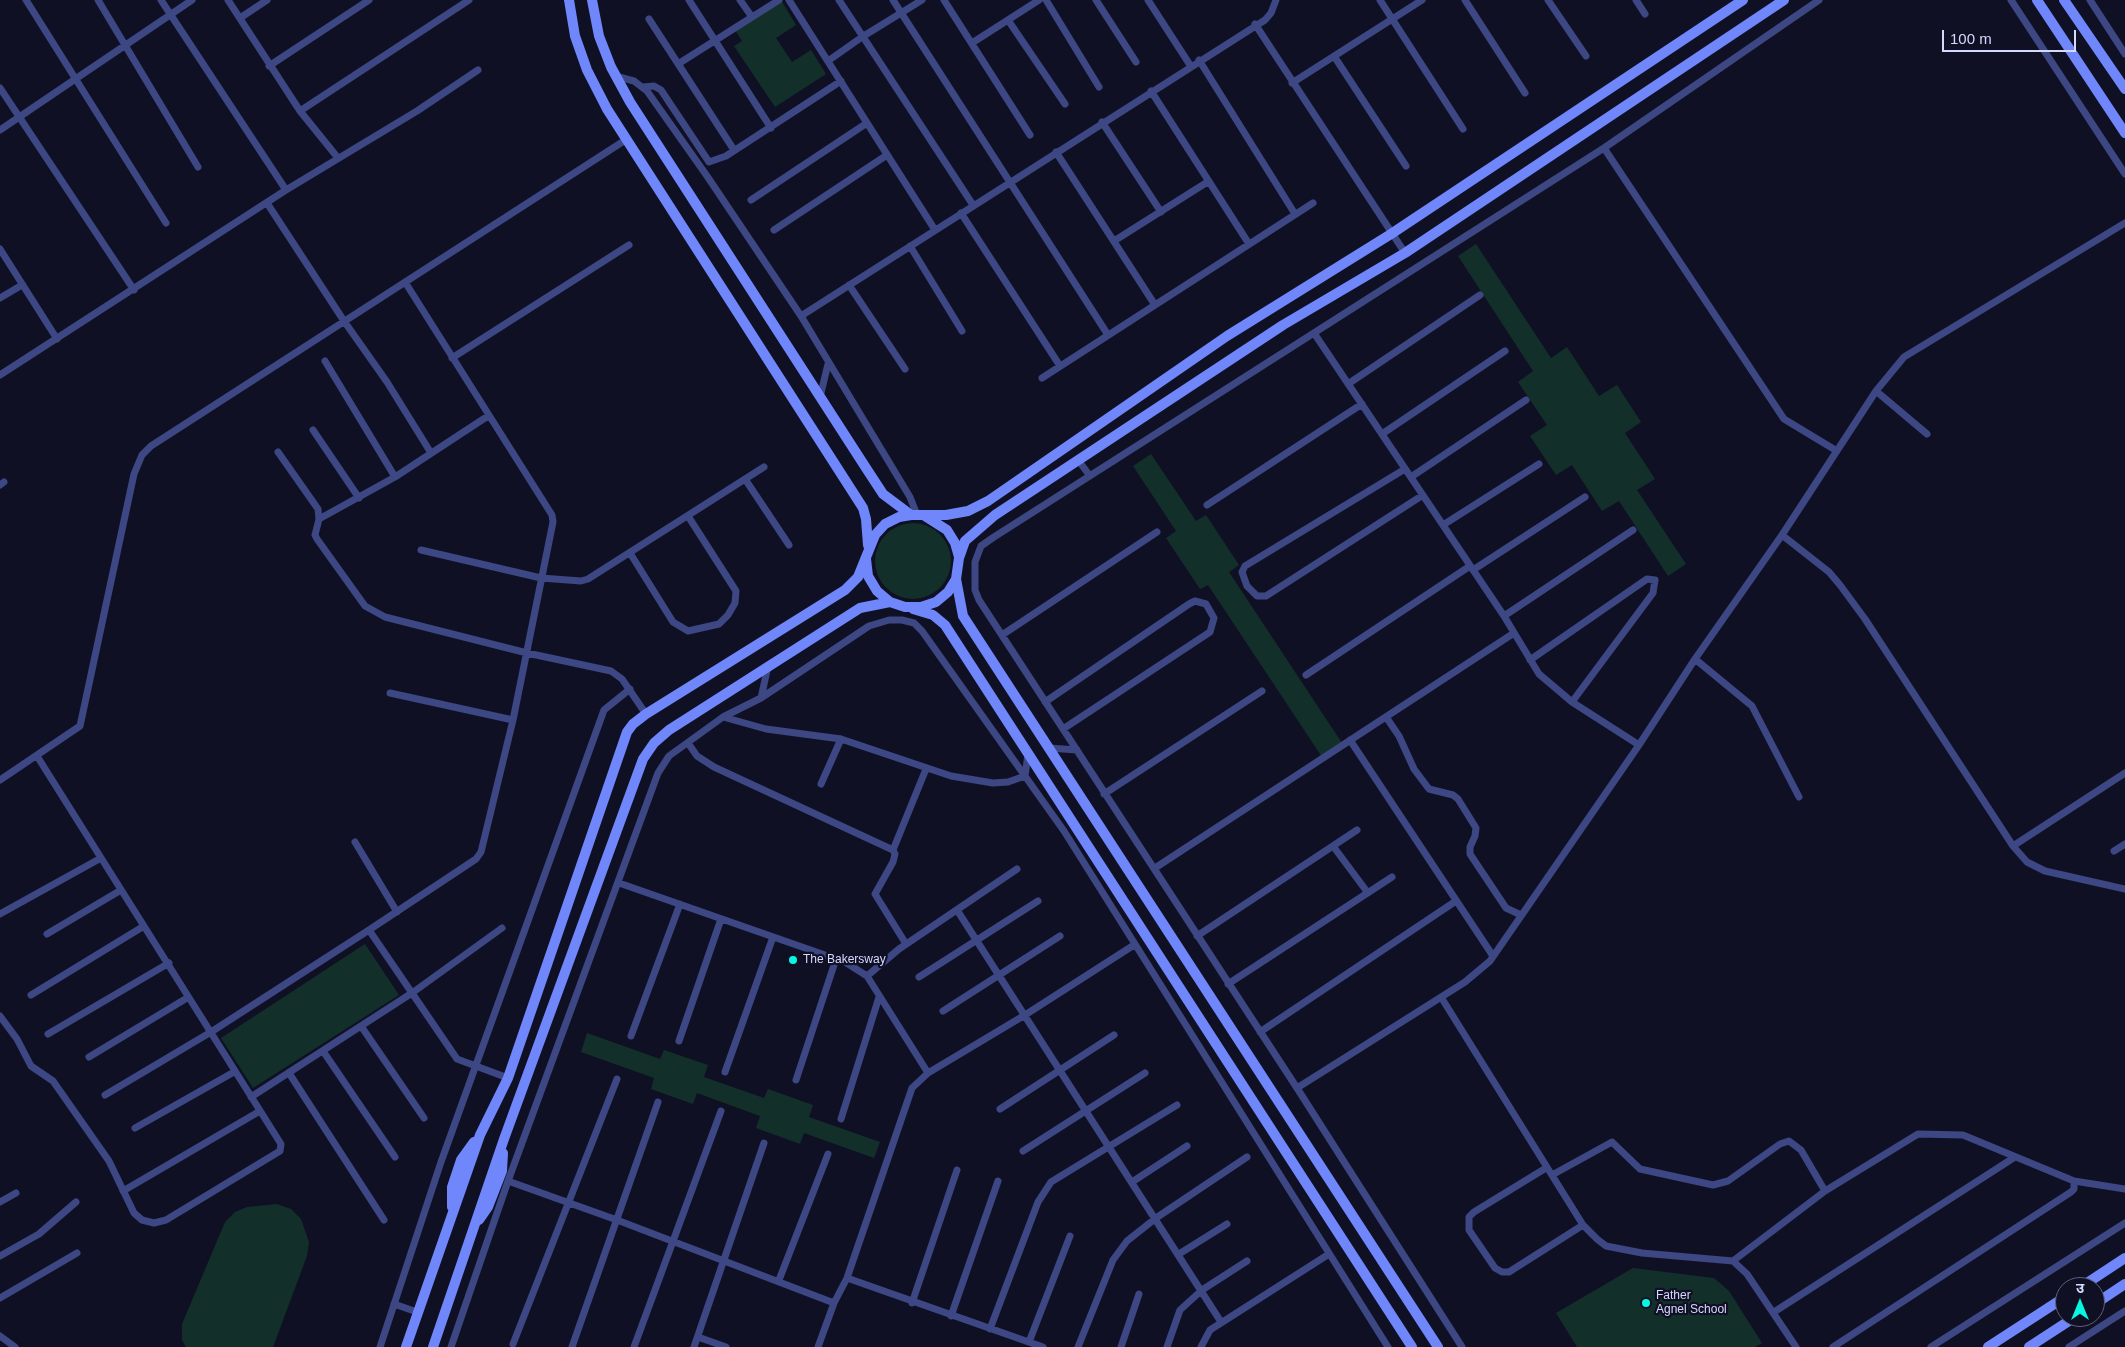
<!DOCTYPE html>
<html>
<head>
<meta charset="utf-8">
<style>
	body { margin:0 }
	#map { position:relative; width:2125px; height:1347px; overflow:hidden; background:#101025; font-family:Helvetica,"Noto Sans Devanagari",sans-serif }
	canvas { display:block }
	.north { position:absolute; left:2055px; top:1277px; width:50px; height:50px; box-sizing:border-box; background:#101025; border:1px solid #5f607c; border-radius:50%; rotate:0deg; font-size:14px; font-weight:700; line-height:20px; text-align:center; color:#d6d9fe }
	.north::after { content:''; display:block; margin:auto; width:18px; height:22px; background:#08f7e1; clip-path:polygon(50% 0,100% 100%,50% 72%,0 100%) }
	.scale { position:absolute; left:1942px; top:30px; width:134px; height:22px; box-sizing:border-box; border:2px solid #d6d9fe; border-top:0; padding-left:6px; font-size:15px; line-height:18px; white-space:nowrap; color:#d6d9fe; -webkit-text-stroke:4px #101025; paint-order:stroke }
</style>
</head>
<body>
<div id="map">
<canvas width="2125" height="1347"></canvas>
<div class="north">उ</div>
<div class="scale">100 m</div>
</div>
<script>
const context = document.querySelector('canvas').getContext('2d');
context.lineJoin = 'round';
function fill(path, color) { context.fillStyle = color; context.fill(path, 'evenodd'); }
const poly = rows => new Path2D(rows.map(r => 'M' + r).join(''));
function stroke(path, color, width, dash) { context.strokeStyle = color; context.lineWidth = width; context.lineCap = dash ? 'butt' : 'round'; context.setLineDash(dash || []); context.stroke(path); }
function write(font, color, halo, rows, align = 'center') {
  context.font = font + ' Helvetica,sans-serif'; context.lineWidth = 4.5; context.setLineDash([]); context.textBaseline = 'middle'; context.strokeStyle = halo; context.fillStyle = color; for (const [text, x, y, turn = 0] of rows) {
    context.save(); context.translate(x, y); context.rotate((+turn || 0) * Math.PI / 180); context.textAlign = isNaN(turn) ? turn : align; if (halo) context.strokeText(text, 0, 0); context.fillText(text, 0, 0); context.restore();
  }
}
fill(poly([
	[781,0,796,25,776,38,792,62,811,50,826,74,775,107,734,46,742,41,735,30],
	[1476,244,1551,358,1567,347,1599,396,1617,385,1641,422,1625,433,1655,479,1637,490,1686,564,1668,576,1619,501,1602,511,1572,465,1556,475,1530,436,1547,425,1518,382,1533,371,1458,256],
	[1151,454,1196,521,1206,515,1239,565,1229,572,1342,743,1322,757,1208,585,1200,589,1166,538,1176,531,1133,466],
	'875 561a38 38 0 1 1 76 0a38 38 0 1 1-76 0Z',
	[365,944,399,995,253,1088,221,1038],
	[587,1033,660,1059,664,1050,708,1065,704,1077,764,1098,768,1089,813,1105,809,1117,880,1142,874,1158,804,1133,800,1144,756,1128,760,1116,697,1093,693,1104,651,1089,654,1078,581,1052],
	[277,1204,291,1209,301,1219,309,1242,307,1256,273,1347,186,1347,182,1340,182,1324,225,1222,235,1212,247,1207],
	[1633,1268,1714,1278,1729,1291,1762,1343,1755,1347,1577,1347,1556,1313]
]), '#132f29');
stroke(poly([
	[26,0,166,223],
	[98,0,198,167],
	[161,0,286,190],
	[228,0,300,111,338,158],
	[689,0,771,128],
	[740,0,752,17],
	[789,0,935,230],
	[839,0,973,205],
	[893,0,1108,335],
	[944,0,1030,135],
	[1046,0,1099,87],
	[1096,0,1136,62],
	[1148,0,1190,65],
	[1380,0,1463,129],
	[1465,0,1525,93],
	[1548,0,1586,56],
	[1636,0,1645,14],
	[2011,0,2125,174],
	[2090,0,2125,54],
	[240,18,267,0],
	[649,19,734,150],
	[1008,20,1065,104],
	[1255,24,1405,253],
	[972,43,1039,0],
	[1334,56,1406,166],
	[1199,60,1295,214],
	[828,61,862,37,922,0],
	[678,64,779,0],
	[269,66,369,0],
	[615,76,634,81,647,91,707,176,801,316,910,497,917,515],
	[1292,83,1422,0],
	[643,87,654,86,661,90,709,162,726,156,841,81],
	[0,88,134,290],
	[1151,91,1249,244],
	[300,111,469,0],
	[1102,122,1161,212],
	[0,130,192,0],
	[1604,148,1784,419,1837,451],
	[1056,152,1155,305],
	[751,200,867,123],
	[267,203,344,321,387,382,431,453],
	[961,213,1060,366],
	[774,230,887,155],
	[1114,241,1209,181],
	[910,246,962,331],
	[0,249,57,339],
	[849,285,905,369],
	[0,298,22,285],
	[801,316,1265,20,1271,13,1276,0],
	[1314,333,1504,616,1539,674,1572,702,1639,745],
	[452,358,629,245],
	[325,361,395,477],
	[0,375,286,190,417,111,478,70],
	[1042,378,1313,203],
	[1348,384,1480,295],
	[1876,391,1927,434],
	[820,397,828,364],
	[313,430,359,498],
	[1382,434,1505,351],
	[278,452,318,509,319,519,315,535,317,539,365,606,385,617,527,653,611,671,622,679,646,714],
	[1078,460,1090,476],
	[1405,469,1245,566,1242,572,1247,586,1257,596,1266,596,1423,495],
	[1411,477,1526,400],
	[745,479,789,545],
	[0,485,4,482],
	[1207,505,1362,404],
	[319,519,395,477,488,416],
	[1443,525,1539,464],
	[1782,535,1829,572,1840,585,1865,619,2013,846,2027,862,2045,871,2125,889],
	[421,550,541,578,581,581,588,579,764,467],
	[630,553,673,622,688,631,719,624,728,615,735,603,736,591,688,516],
	[1473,570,1585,497],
	[1504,616,1633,530],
	[1002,635,1157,532],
	[1695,659,1752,706,1799,797],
	[1530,660,1647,579,1655,580,1653,593,1572,702],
	[1306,675,1470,566],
	[390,693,513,720],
	[761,698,768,666],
	[1045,702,1189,604,1195,601,1206,604,1214,618,1210,632,1063,729],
	[723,717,766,729,841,739,951,776,993,783,1008,782,1025,776,1028,754],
	[1386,717,1399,736,1414,769,1429,789,1453,795,1458,799,1476,828,1475,836,1470,847,1470,854,1506,908,1521,915],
	[1350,740,1493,956],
	[688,743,697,756,714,767,893,850,895,854,893,862,875,894,906,944],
	[1049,748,1077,750],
	[0,780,80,726,134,474,142,455,151,446,627,139],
	[821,784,841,739],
	[1104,794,1262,691],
	[355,842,397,912],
	[1333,846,1368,893],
	[2013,846,2125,773],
	[893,850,926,769],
	[2114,851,2125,844],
	[1155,868,1514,633],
	[619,883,845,962,867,976,928,1073],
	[957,910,1221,1322],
	[0,914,101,858],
	[369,930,457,1059,508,1078],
	[47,934,121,890],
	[1197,936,1357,830],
	[867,976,899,949,1017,869],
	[919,977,1038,901],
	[1228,984,1392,877],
	[31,995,144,926],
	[1441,997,1583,1225,1597,1239,1606,1246,1642,1253,1733,1261,1747,1274,1796,1347],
	[943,1011,1060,936],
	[0,1016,17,1039,31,1066,53,1081,109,1161,134,1213,142,1220,154,1223,166,1220,280,1151,281,1144,37,756],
	[361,1026,424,1118],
	[1260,1032,1456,901],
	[48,1034,169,963],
	[631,1036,680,904],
	[679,1041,721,919],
	[323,1051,395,1157],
	[89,1057,187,998],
	[725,1072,773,937],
	[289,1073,384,1220],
	[796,1080,836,959],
	[1297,1088,1465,982,1490,961,1639,745,1695,659,1782,535,1876,391,1904,357,2125,223],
	[105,1095,211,1032,369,930,476,859,481,852,513,720,553,522,552,515,405,282],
	[251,1097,412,993,502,928],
	[1000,1109,1114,1035],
	[841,1119,879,997],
	[135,1128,234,1072],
	[1023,1151,1145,1073],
	[1546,1168,1474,1212,1469,1217,1469,1230,1495,1268,1502,1272,1509,1272,1583,1225],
	[1552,1175,1612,1142,1640,1169,1713,1185,1728,1181,1780,1144,1789,1141,1801,1150,1825,1191],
	[508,1181,617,1220,834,1303],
	[2074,1181,2125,1189],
	[1132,1182,1187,1146],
	[123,1191,260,1111],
	[0,1202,16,1193],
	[1179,1254,1227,1224],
	[0,1256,39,1234,76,1202],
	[1733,1261,1825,1191,1918,1134,1963,1135,2074,1181,2074,1189,2071,1192,1833,1347],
	[847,1278,1043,1347],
	[779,1280,828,1154],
	[0,1298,77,1253],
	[912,1303,957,1170],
	[394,1304,417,1312],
	[1774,1312,2015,1157],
	[951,1316,998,1181],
	[990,1329,1038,1202,1051,1182,1177,1105],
	[0,1336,15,1347],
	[698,1337,726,1347],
	[1029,1342,1070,1236],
	[513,1344,617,1079],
	[380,1347,441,1162,604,710,630,689],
	[451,1347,508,1181,658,773,669,756,723,717,761,698,869,626,889,620,902,620,914,623,922,631,1064,831,1388,1347],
	[572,1347,658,1102],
	[634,1347,721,1111],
	[694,1347,764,1143],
	[818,1347,834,1303,847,1278,912,1088,928,1073,1025,1015,1134,945],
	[1078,1347,1113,1260,1127,1241,1156,1218,1247,1157],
	[1121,1347,1139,1294],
	[1167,1347,1180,1310,1202,1290,1247,1261],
	[1201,1347,1210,1330,1329,1254],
	[1462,1347,1297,1088,979,600,975,590,975,562,981,546,994,537,1604,148,1819,0],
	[1931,1347,2125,1223],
	[2069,1347,2125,1311]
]), '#3c4783', 7);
stroke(poly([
	[569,0,575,36,587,70,607,109,863,508,866,519,868,545],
	[592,0,599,36,611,67,630,102,866,468,883,494,911,515],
	[2037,0,2125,133],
	[2064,0,2125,89],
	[925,516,947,530,955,543,959,557],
	[866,559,868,576,877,591,890,602,905,607,921,607,936,602,948,592,956,579,959,558,965,541,995,515,1283,325,1405,253,1784,0],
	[956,579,963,616,1438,1347],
	[913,609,933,615,945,625,1412,1347],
	[452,1207,452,1187,461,1160,474,1142],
	[479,1220,488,1207,502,1171,503,1153],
	[2081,1287,2125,1258],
	[2095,1304,2125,1284],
	[406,1347,480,1135,508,1078,627,732,633,724,646,714,845,590,858,577,875,535,885,524,899,517,911,515,946,515,968,511,988,501,1227,336,1391,234,1743,0],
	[433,1347,504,1139,643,759,654,743,669,730,860,608,890,602],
	[1988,1347,2065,1297],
	[2029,1347,2075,1317]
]), '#7087fb', 10);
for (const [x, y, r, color] of [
	[793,960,5,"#08f7e1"],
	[1646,1303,5,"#08f7e1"]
]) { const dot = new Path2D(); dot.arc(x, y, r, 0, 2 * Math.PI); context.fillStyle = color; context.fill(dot); stroke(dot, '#101025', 2); }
write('12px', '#d6d9fe', '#101025', [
	["The Bakersway",803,960],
	["Father",1656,1296],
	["Agnel School",1656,1310]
], 'left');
</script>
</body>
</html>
